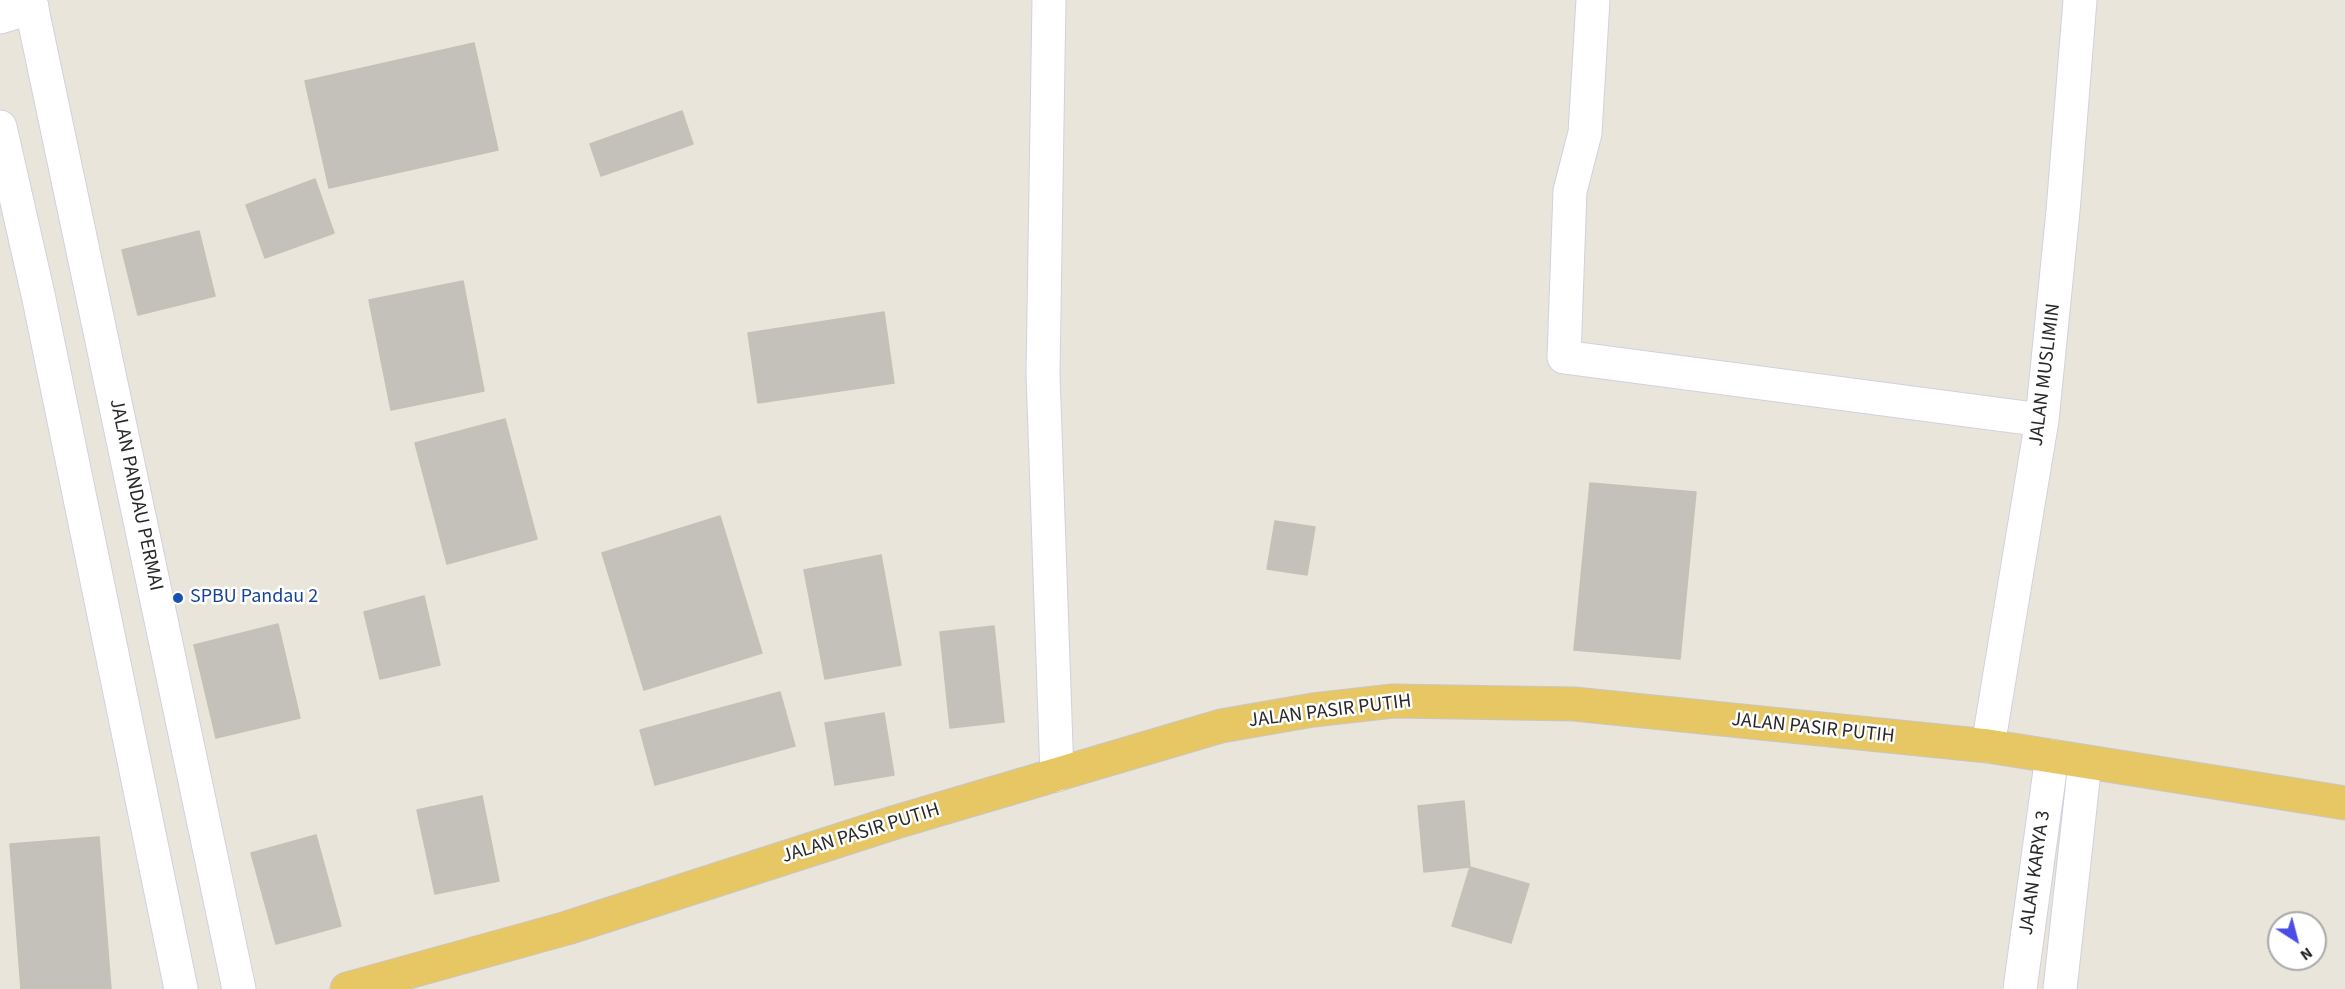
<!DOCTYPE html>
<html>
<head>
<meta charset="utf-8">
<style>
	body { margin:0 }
	#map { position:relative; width:2345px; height:989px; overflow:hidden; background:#e9e5db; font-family:"Source Sans 3",sans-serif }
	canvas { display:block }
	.north { position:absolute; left:2267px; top:911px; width:60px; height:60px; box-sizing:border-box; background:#fff; border:2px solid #a9a9a9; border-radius:50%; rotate:144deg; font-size:16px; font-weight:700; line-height:24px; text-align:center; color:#282828 }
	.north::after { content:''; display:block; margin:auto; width:21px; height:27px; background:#4a4ee6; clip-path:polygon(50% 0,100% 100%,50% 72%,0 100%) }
</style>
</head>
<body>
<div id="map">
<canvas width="2345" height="989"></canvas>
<div class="north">N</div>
</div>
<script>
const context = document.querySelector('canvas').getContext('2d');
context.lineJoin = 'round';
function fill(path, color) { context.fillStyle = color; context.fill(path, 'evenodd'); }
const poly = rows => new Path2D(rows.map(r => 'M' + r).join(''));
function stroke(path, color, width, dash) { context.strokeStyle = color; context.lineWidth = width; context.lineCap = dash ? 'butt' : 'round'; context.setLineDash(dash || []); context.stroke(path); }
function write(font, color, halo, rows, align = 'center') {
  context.font = font + ' "Source Sans 3",sans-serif'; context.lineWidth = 5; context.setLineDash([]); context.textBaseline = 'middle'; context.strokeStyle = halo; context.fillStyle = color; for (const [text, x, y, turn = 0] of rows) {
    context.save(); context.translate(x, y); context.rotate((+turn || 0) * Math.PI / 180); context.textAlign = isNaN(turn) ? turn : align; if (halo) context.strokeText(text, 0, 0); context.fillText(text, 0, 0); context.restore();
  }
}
const building = poly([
	[474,43,498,150,329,188,305,81,474,43],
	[682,111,693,144,601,176,590,144,682,111],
	[315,179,334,233,265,258,246,205,315,179],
	[199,231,215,296,138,315,122,250,199,231],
	[463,281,484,391,391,410,369,300,463,281],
	[884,312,894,383,758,403,748,333,884,312],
	[505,419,537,539,447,564,415,443,505,419],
	[1590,483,1696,492,1680,659,1574,650,1590,483],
	[720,516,762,653,644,690,602,553,720,516],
	[1275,521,1315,527,1307,575,1267,569,1275,521],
	[881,555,901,665,825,679,804,570,881,555],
	[424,596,440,665,380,679,364,612,424,596],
	[278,624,300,718,216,738,194,645,278,624],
	[994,626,1004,722,950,728,940,632,994,626],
	[780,692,795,746,655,785,640,730,780,692],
	[884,713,894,775,835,785,825,723,884,713],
	[482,796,499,881,435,894,417,810,482,796],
	[1464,801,1470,867,1424,872,1418,806,1464,801],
	[316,835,341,926,276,944,251,853,316,835],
	[99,837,111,989,21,989,10,844,99,837],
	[1470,867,1529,884,1511,943,1452,926,1470,867]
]);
fill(building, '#c4c1ba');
stroke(building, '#c4c1b5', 1.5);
const minor = poly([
	[1049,0,1043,374,1057,775],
	[1593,0,1585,133,1570,191,1564,357,2042,420],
	[0,17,32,7],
	[1988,746,2042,420,2063,211,2080,0]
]);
const tertiary = poly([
	[30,0,239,989],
	[0,127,39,299,181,989],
	[2020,989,2052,756],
	[2060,989,2085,762]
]);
const trunk = poly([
	[347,989,567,928,896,822,1221,726,1313,710,1393,701,1574,704,1988,746,2345,803]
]);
stroke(minor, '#d0d1df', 35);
stroke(tertiary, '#d0d1df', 35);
stroke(trunk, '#c7c7c7', 35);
stroke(minor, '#fff', 33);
stroke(tertiary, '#fff', 33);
stroke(trunk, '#e7c664', 33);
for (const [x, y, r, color] of [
	[178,598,6,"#1a4fb4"]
]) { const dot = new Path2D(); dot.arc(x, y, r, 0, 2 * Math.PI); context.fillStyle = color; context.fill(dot); stroke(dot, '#fff', 2); }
write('20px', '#282828', '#fff', [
	["JALAN MUSLIMIN",2046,375,-83],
	["JALAN PANDAU PERMAI",135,495,78],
	["JALAN PASIR PUTIH",1330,712,-7],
	["JALAN PASIR PUTIH",1813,729,6],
	["JALAN PASIR PUTIH",861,834,-17],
	["JALAN KARYA 3",2036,873,-82]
]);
write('20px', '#164399', '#fff', [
	["SPBU Pandau 2",190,598]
], 'left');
</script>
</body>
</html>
